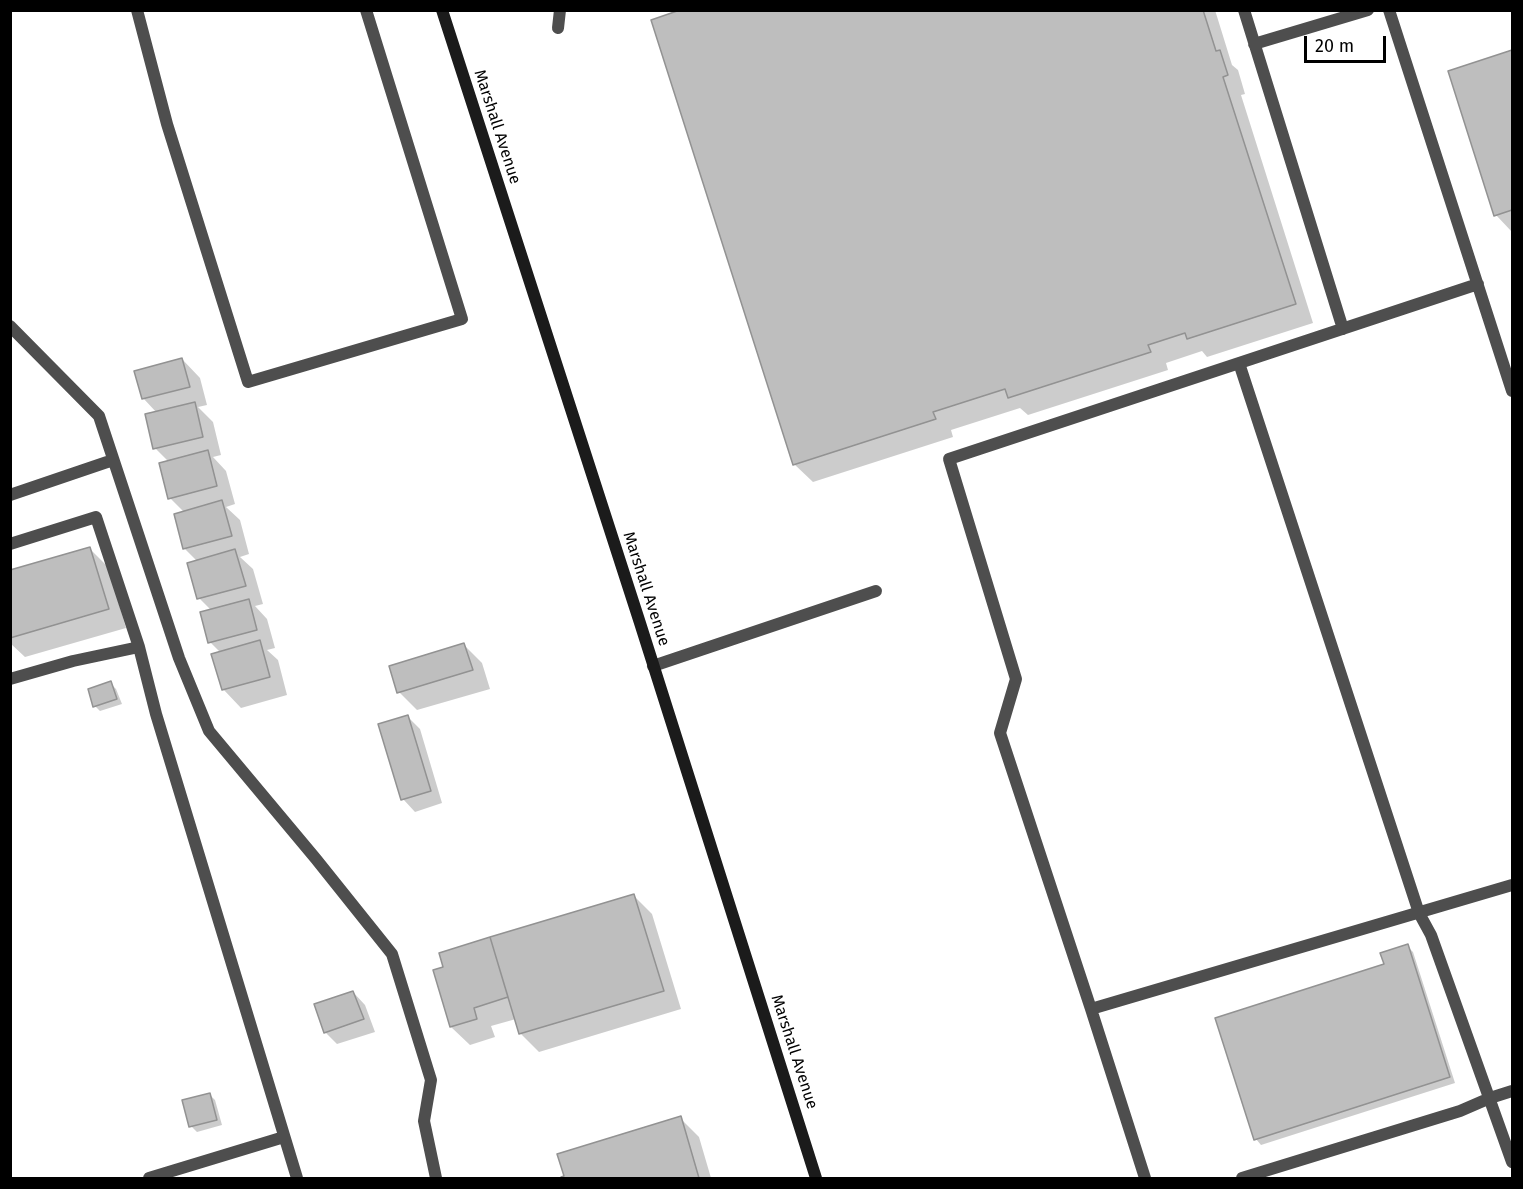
<!DOCTYPE html>
<html>
<head>
<meta charset="utf-8">
<style>
	body { margin:0 }
	#map { position:relative; width:1523px; height:1189px; overflow:hidden; background:#fff; font-family:"Fira Sans",sans-serif }
	canvas { display:block }
	.frame { position:absolute; inset:0; border:12px solid #000; pointer-events:none }
	.scale { position:absolute; left:1304px; top:36px; width:82px; height:27px; box-sizing:border-box; border:3px solid #000; border-top:0; padding-left:8px; font-size:18px; line-height:21px; white-space:nowrap; color:#000; -webkit-text-stroke:4px #fff; paint-order:stroke }
</style>
</head>
<body>
<div id="map">
<canvas width="1523" height="1189"></canvas>
<div class="frame"></div>
<div class="scale">20 m</div>
</div>
<script>
const context = document.querySelector('canvas').getContext('2d');
context.lineJoin = 'round';
function fill(path, color) { context.fillStyle = color; context.fill(path, 'evenodd'); }
const poly = rows => new Path2D(rows.map(r => 'M' + r).join(''));
function stroke(path, color, width, dash) { context.strokeStyle = color; context.lineWidth = width; context.lineCap = dash ? 'butt' : 'round'; context.setLineDash(dash || []); context.stroke(path); }
function write(font, color, halo, rows, align = 'center') {
  context.font = font + ' "Fira Sans",sans-serif'; context.lineWidth = 6; context.setLineDash([]); context.textBaseline = 'middle'; context.strokeStyle = halo; context.fillStyle = color; for (const [text, x, y, turn = 0] of rows) {
    context.save(); context.translate(x, y); context.rotate((+turn || 0) * Math.PI / 180); context.textAlign = isNaN(turn) ? turn : align; if (halo) context.strokeText(text, 0, 0); context.fillText(text, 0, 0); context.restore();
  }
}
fill(poly([
	[685,10,1215,10,1232,65,1238,70,1245,94,1241,95,1313,323,1207,357,1202,351,1166,363,1168,370,1028,415,1020,408,951,430,953,437,813,482,794,464],
	[1512,52,1512,232,1496,215,1450,72],
	[182,359,200,378,207,405,198,407,213,422,221,455,213,457,226,471,235,504,226,507,240,520,249,554,240,557,253,569,263,604,255,606,267,619,275,648,267,650,278,660,287,695,241,708,223,689,221,653,210,642,211,610,199,598,198,562,184,548,184,512,170,498,169,462,155,448,157,413,143,398],
	[90,549,108,567,126,628,25,657,10,643,10,572],
	[464,645,482,663,490,689,417,710,399,692],
	[110,683,116,689,122,704,100,711,95,706],
	[407,716,420,729,442,803,415,812,403,799],
	[634,896,652,914,681,1009,539,1052,521,1034,516,1019,491,1026,495,1037,470,1045,451,1027,434,971],
	[1407,946,1413,952,1455,1083,1261,1145,1256,1139,1386,965],
	[353,992,365,1005,375,1032,337,1044,325,1032],
	[209,1094,215,1100,222,1125,197,1132,191,1126],
	[680,1118,699,1137,711,1178,563,1178]
]), '#0003');
const building = poly([
	[680,10,1203,10,1216,51,1220,50,1228,75,1223,77,1296,304,1187,339,1185,333,1148,345,1151,352,1008,398,1005,389,933,412,936,419,793,465,651,20,680,10],
	[1512,50,1512,210,1494,216,1448,71,1512,50],
	[182,358,190,387,142,399,134,371,182,358],
	[195,402,203,437,153,449,145,414,195,402],
	[208,450,217,486,168,499,159,463,208,450],
	[222,500,232,536,183,549,174,514,222,500],
	[90,547,109,609,10,638,10,570,90,547],
	[235,549,246,586,197,599,187,563,235,549],
	[249,599,257,630,208,643,200,612,249,599],
	[260,640,270,677,222,690,211,654,260,640],
	[464,643,473,670,397,693,389,666,464,643],
	[111,681,117,699,93,707,88,689,111,681],
	[408,715,431,791,401,800,378,724,408,715],
	[634,894,664,991,519,1034,490,937,634,894],
	[490,937,508,997,474,1008,477,1019,450,1027,433,970,443,967,439,953,490,937],
	[1408,944,1450,1077,1254,1140,1215,1018,1384,964,1380,953,1408,944],
	[353,991,364,1019,324,1033,314,1004,353,991],
	[210,1093,217,1120,189,1127,182,1100,210,1093],
	[681,1116,699,1178,562,1178,561,1177,564,1176,557,1154,681,1116]
]);
fill(building, '#bebebe');
stroke(building, '#929292', 1.5);
stroke(poly([
	[137,10,167,124,248,382,462,319,366,10],
	[1244,10,1343,329],
	[1389,10,1512,391],
	[558,28,560,10],
	[1254,44,1368,10],
	[10,326,99,416,179,658,209,731,316,859,392,954,431,1080,424,1121,436,1178],
	[1239,363,1419,913,1431,935,1512,1162],
	[10,495,113,460],
	[10,544,96,517,139,647,156,714,297,1178],
	[653,666,876,591],
	[10,679,73,661,139,647],
	[1091,1009,1512,885],
	[149,1178,284,1137],
	[1145,1178,1091,1009,1000,733,1016,679,949,459,1478,284],
	[1242,1178,1460,1111,1490,1098,1512,1091]
]), '#4e4e4e', 12);
stroke(poly([
	[442,10,640,623,816,1178]
]), '#1b1b1b', 12);
write('16px', '#000', '#fff', [
	["Marshall Avenue",497,127,72],
	["Marshall Avenue",646,589,72],
	["Marshall Avenue",794,1052,72]
]);
</script>
</body>
</html>
